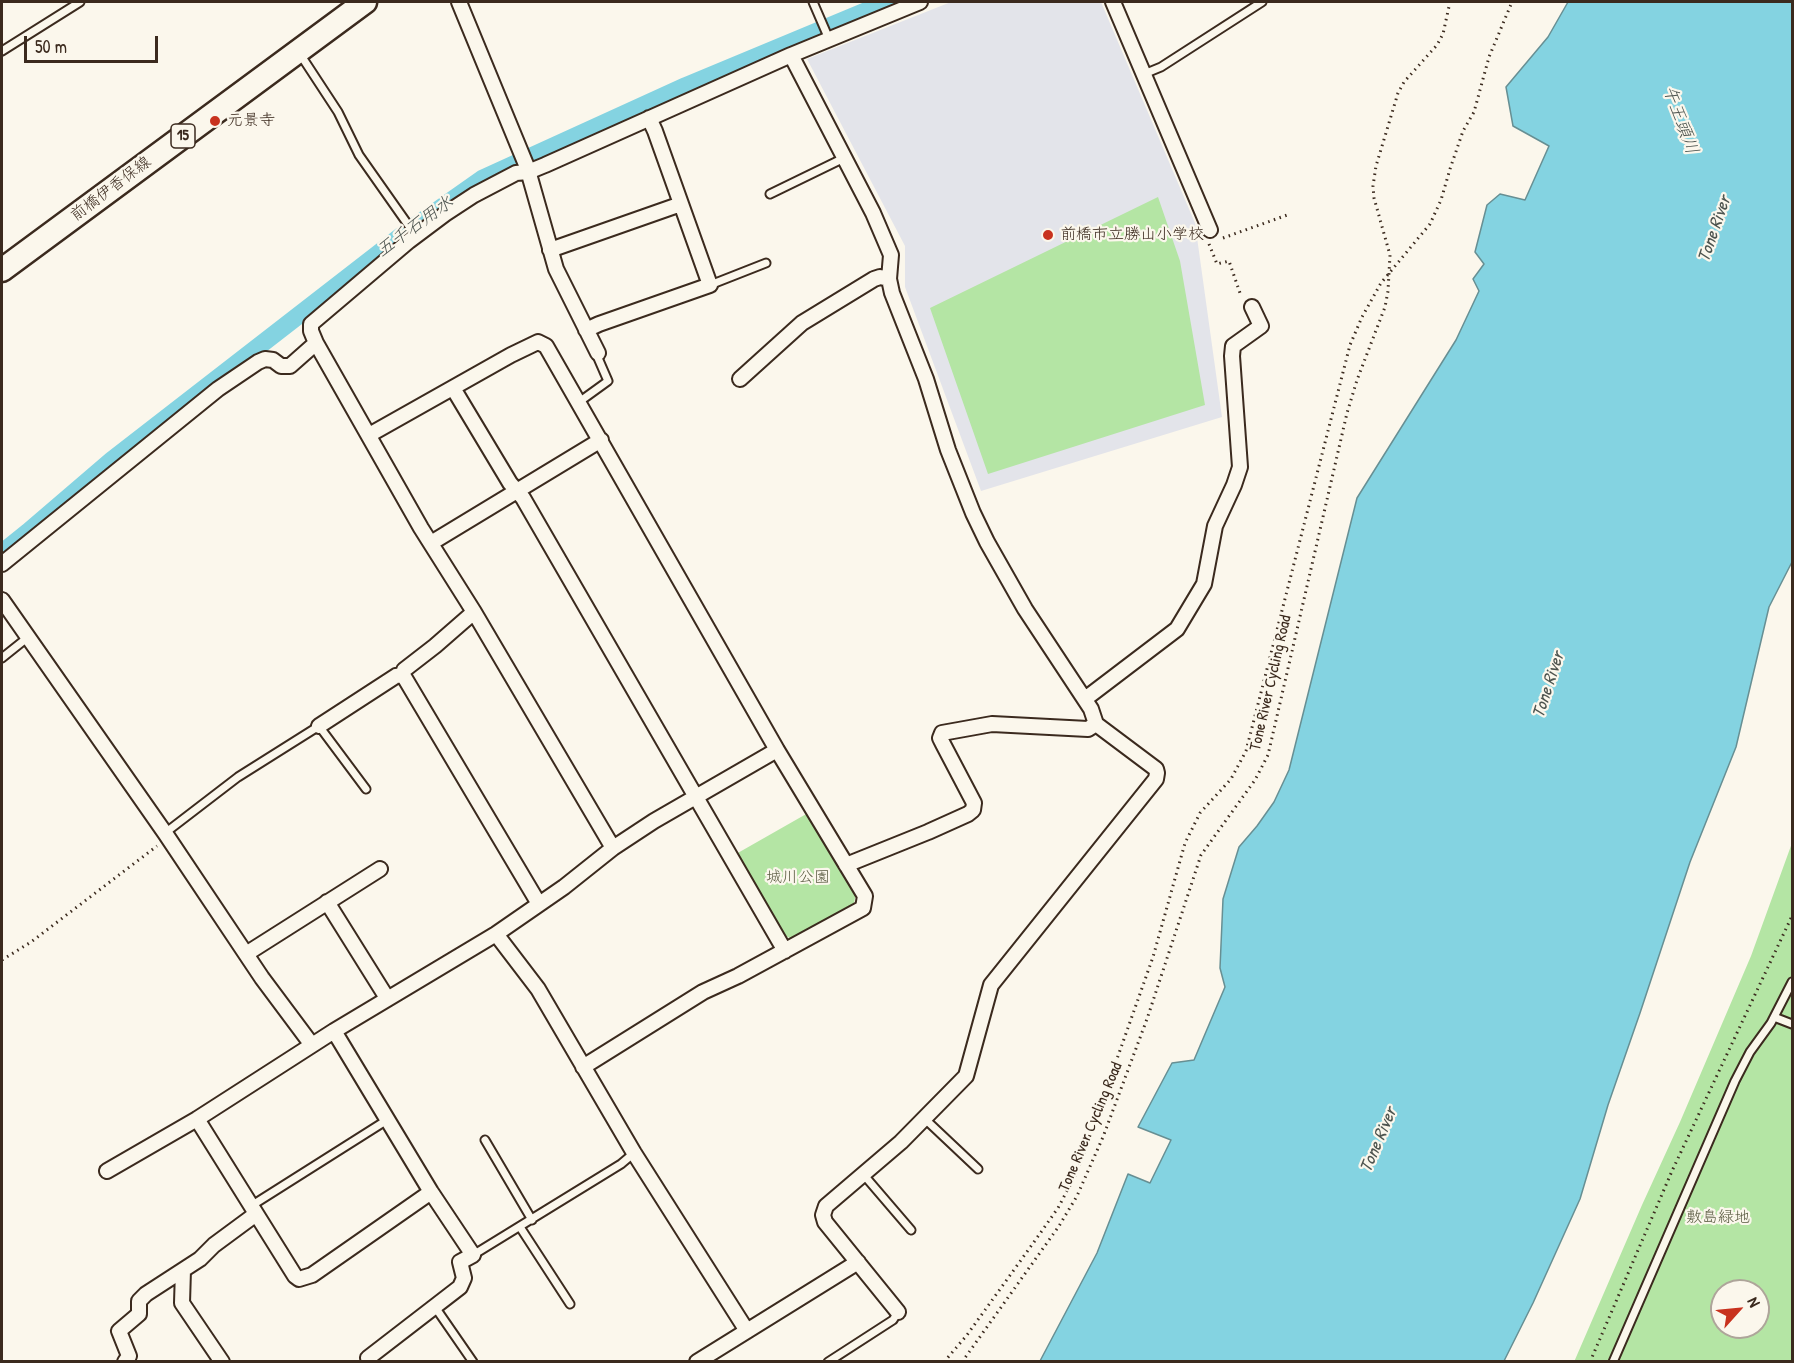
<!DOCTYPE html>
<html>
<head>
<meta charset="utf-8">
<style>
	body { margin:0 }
	#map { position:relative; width:1794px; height:1363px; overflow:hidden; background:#fbf7ec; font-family:"Patrick Hand",sans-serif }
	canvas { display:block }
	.frame { position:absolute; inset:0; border:3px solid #3b2a1e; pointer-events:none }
	.north { position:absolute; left:1710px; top:1279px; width:60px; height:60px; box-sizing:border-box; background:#fbf7ec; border:2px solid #aea59a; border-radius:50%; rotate:63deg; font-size:16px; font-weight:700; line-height:24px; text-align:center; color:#3b2a1e }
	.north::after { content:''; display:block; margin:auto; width:21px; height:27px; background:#c8321e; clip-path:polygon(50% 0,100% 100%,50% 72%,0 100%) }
	.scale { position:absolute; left:24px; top:36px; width:134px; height:27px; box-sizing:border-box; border:3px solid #3b2a1e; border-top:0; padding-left:8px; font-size:18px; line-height:21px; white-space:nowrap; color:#3b2a1e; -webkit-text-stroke:4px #fbf7ec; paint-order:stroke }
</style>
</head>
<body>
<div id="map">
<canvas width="1794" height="1363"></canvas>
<div class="frame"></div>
<div class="north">N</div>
<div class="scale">50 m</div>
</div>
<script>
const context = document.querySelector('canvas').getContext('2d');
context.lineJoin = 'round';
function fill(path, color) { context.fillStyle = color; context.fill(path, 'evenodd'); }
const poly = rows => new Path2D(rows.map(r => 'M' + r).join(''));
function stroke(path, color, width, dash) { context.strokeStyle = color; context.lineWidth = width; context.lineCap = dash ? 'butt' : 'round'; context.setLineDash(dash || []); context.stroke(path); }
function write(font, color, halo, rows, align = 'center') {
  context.font = font + ' "Patrick Hand","Klee One",sans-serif'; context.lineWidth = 4.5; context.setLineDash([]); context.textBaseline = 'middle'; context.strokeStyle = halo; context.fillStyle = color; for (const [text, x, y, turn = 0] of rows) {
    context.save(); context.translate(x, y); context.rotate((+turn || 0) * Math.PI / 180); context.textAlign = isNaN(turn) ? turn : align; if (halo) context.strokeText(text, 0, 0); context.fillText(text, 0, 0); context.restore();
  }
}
fill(poly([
	[951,2,1101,2,1195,223,1222,417,981,491,905,287,905,246,807,59]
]), '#e3e4ea');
fill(poly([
	[1158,197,1180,261,1205,405,988,474,930,308],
	[808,813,856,893,854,903,793,939,782,935,736,854],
	[1792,843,1792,1361,1574,1362,1642,1205,1680,1122,1751,956],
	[1722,1291,1758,1291,1758,1327,1722,1327]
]), '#b4e5a4');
const water = poly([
	[1568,2,1792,2,1792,562,1769,607,1736,747,1690,862,1640,1013,1608,1105,1580,1199,1533,1303,1504,1361,1040,1361,1097,1253,1128,1174,1150,1183,1171,1140,1138,1127,1172,1063,1194,1060,1225,987,1220,968,1223,899,1239,847,1257,826,1274,802,1289,770,1357,498,1456,340,1479,291,1473,279,1484,264,1475,252,1487,205,1500,194,1525,200,1549,146,1513,126,1506,87,1548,37,1568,2]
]);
fill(water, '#84d3e1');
stroke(water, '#678f93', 1.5);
stroke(poly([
	[2,553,28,532,112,460,401,236,482,179,686,86,888,2]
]), '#84d3e1', 18);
const lane = poly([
	[813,2,829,39],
	[2,51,80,2],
	[300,54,338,112,359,155,416,236],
	[1144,74,1161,67,1262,2],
	[770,194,844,158],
	[710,285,766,263],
	[579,402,608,381,598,358,598,353],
	[2,658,27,638],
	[165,833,238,777,319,726,366,789],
	[1774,1017,1792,1024],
	[925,1119,978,1169],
	[485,1140,532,1220],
	[863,1174,911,1230],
	[251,1206,387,1120],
	[520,1227,570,1304],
	[473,1255,621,1164,634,1153],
	[435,1307,473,1362],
	[828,1362,893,1320,898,1312],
	[1613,1362,1735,1081,1750,1052,1771,1023,1792,982]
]);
const street = poly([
	[459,2,527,167,556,269,598,353],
	[1113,2,1210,230],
	[791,55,873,213,891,255,889,279,892,293,926,379,948,450,973,513,987,542,1025,609,1091,709,1096,724,1156,769,1157,773,1156,779,991,985,966,1076,901,1142,826,1206,823,1215,825,1222,898,1312],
	[550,250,681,204],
	[586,330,599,324,710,285,655,131,649,118],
	[740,379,802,323,874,279,880,277,889,279],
	[453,388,510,483,523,498,785,951],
	[369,435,511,355,538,342,546,346,777,750,865,896,863,908,738,976,703,992,583,1067],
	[431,543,601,440],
	[2,564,218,389,258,362,265,359,273,360,281,366,290,366,316,343],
	[2,600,165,833,262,978,312,1045],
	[474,612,435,646,404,670,403,675,539,904],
	[1085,699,1177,629,1204,584,1215,526,1234,485,1240,467,1232,356,1233,346,1261,326,1252,307],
	[319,726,396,676,403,675],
	[613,848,474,612,421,528,316,343,311,331,311,324,409,241,445,214,474,195,516,173,528,172,545,165,791,55,920,2],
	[846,865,928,832,968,814,973,810,974,803,943,744,940,738,942,733,992,724,1088,729,1096,724],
	[327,902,387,998],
	[496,934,538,989,634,1153,747,1331],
	[246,954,380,869],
	[334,1031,431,1192,473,1255,460,1262,464,1278,460,1287,368,1358],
	[197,1119,295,1276,299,1279,312,1275,431,1192],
	[107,1171,197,1119,334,1031,496,934,564,887,613,848,654,821,777,750],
	[183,1270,182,1303,222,1362],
	[125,1362,129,1356,119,1331,139,1314,139,1301,146,1294,200,1259,214,1245,256,1214],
	[697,1362,858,1262]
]);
const primary = poly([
	[2,270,365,2]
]);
stroke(lane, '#3b2a1e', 11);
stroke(street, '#3b2a1e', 18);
stroke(primary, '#3b2a1e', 27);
stroke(poly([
	[1223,238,1290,214],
	[1209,244,1217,264,1229,261,1241,296],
	[2,960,31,942,157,846],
	[944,1362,967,1335,1034,1242,1058,1208,1077,1172,1153,957,1185,843,1200,813,1231,779,1246,751,1350,345,1362,317,1381,283,1430,224,1441,200,1450,169,1463,131,1474,112,1489,57,1512,2],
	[962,1362,1059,1226,1077,1196,1103,1137,1147,1019,1201,855,1255,780,1268,755,1347,413,1357,380,1385,307,1388,291,1390,255,1374,198,1373,186,1376,166,1398,93,1404,82,1437,45,1443,34,1450,2],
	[1590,1362,1672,1171,1792,916]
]), '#3b2a1e', 3, [1.5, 4.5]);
stroke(lane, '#fbf7ec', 7);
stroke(street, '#fbf7ec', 14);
stroke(primary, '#fbf7ec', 22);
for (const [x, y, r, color] of [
	[215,121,6,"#c8321e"],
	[1048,235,6,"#c8321e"]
]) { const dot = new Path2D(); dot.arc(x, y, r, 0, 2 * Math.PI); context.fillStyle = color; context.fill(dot); stroke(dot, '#fbf7ec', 2); }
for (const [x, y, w] of [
	[183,136,24]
]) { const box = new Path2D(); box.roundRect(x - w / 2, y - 12, w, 24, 4.5); context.fillStyle = '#fbf7ec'; context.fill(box); stroke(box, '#3b2a1e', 1.5); }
write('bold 15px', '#3b2a1e', null, [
	["15",183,136]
]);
write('16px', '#3b2a1e', '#fbf7ec', [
	["元景寺",227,121],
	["前橋市立勝山小学校",1060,235]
], 'left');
write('16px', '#3b2a1e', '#fbf7ec', [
	["前橋伊香保線",111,189,-37],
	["Tone River Cycling Road",1271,683,-77],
	["Tone River Cycling Road",1091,1127,-67]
]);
write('16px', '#595940', '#fbf7ec', [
	["城川公園",798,878],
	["敷島緑地",1718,1218]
]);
write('italic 18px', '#4d544f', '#fbf7ec', [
	["午王頭川",1680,120,70],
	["五千石用水",415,227,-36],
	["Tone River",1715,229,-71],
	["Tone River",1549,685,-72],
	["Tone River",1379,1140,-67]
]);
</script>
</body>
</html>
